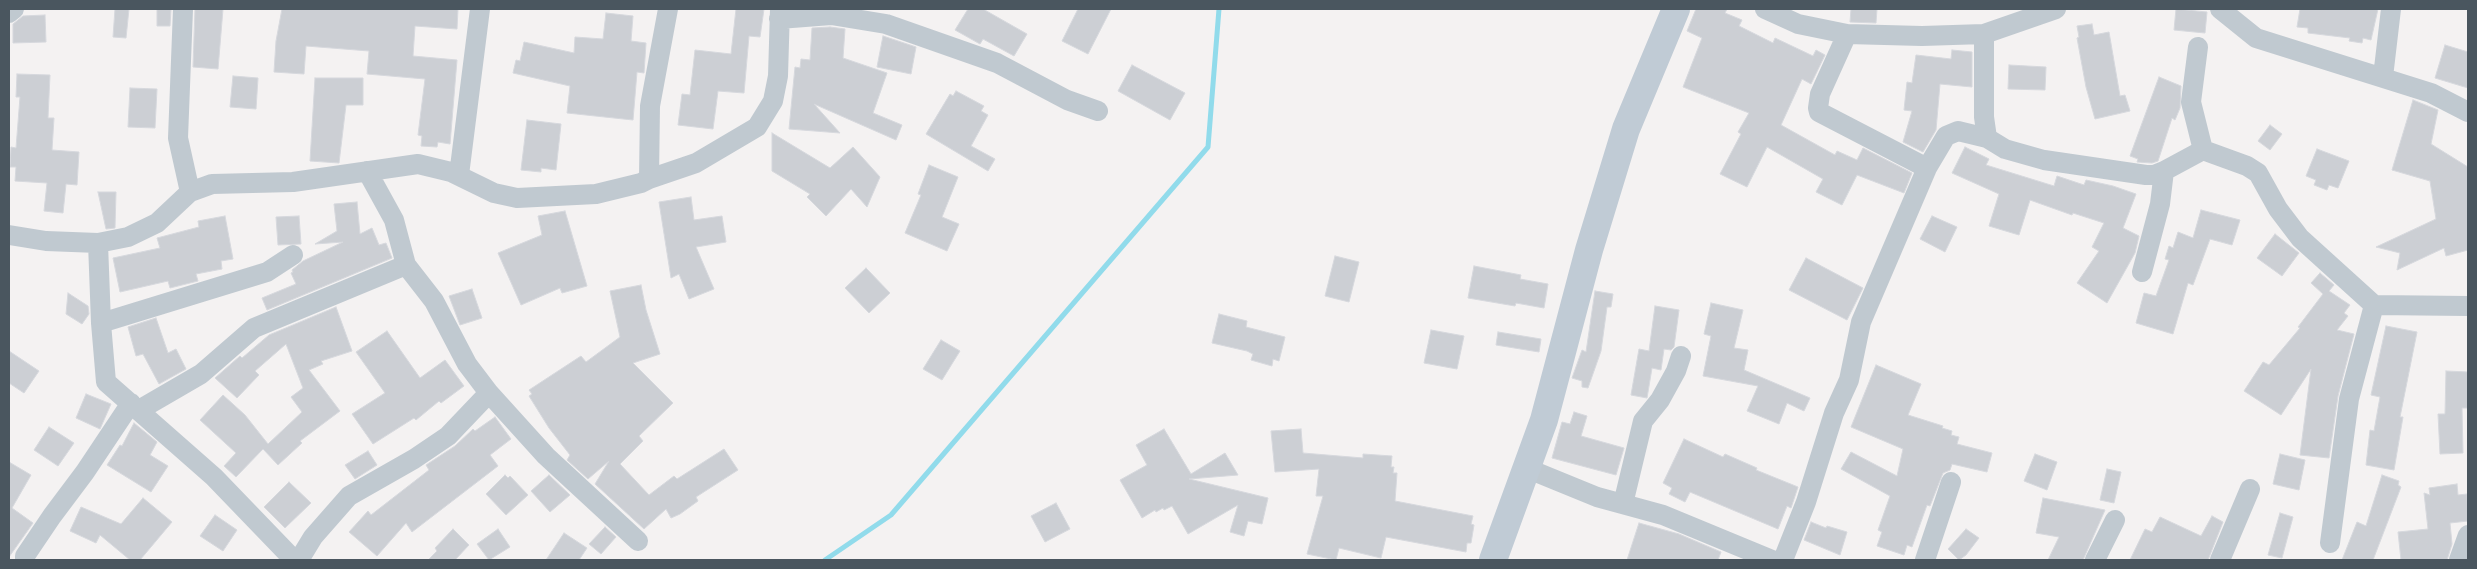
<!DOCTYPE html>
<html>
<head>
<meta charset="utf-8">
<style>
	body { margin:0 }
	#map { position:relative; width:2477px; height:569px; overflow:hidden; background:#f4f2f2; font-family:"Source Sans 3",sans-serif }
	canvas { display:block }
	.frame { position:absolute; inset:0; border:10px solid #4a565f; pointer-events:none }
</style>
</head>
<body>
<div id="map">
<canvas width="2477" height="569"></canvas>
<div class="frame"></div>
</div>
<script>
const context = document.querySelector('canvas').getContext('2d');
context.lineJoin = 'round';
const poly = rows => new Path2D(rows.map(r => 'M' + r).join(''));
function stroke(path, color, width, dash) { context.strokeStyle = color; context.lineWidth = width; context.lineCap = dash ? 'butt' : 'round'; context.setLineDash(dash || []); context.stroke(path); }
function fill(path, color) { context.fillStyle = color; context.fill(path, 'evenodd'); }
stroke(poly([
	[825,560,891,515,1208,147,1219,9]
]), '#91dbeb', 5);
const building = poly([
	[115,9,129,9,126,38,113,37,115,9],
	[157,9,171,9,170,26,157,26,157,9],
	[195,9,223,9,218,69,193,67,195,9],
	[282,9,458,9,457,29,415,26,413,56,457,60,450,144,438,142,437,147,421,146,422,136,418,135,425,79,367,74,369,51,306,46,304,74,274,72,276,41,282,9],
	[736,9,764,9,760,37,749,36,744,93,718,91,713,129,678,125,682,94,690,95,695,50,731,54,736,9],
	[968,9,983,9,1027,34,1014,56,983,39,980,44,955,30,968,9],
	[1078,9,1111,9,1088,54,1062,41,1078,9],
	[1696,9,1727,9,1725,13,1742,20,1739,26,1773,43,1775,38,1813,56,1816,50,1825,55,1811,84,1802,79,1781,125,1835,155,1837,151,1857,160,1863,148,1912,173,1904,193,1857,175,1842,205,1816,192,1823,179,1767,147,1747,187,1720,174,1741,134,1738,132,1749,113,1683,87,1702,38,1687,31,1696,9],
	[1851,9,1877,9,1876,23,1850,22,1851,9],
	[2176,9,2207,12,2205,33,2174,30,2176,9],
	[2300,9,2378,9,2371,40,2363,38,2362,43,2349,41,2350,38,2308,33,2308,28,2297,27,2300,9],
	[606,13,633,16,631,41,646,43,644,73,637,72,633,120,567,113,570,86,513,73,516,60,520,61,524,42,574,53,575,37,603,39,606,13],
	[45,15,46,42,13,43,13,24,23,16,45,15],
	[2092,24,2094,35,2109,32,2120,96,2125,95,2130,111,2095,119,2086,87,2077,38,2079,37,2077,26,2092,24],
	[830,27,845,29,843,58,887,73,873,113,902,125,896,140,814,104,840,133,789,129,795,67,800,68,801,59,810,60,812,28,830,27],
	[883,36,916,47,911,74,877,67,883,36],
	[2445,45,2468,52,2468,88,2435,78,2445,45],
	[1952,50,1972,52,1972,87,1940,84,1936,130,1923,152,1903,142,1912,111,1904,110,1907,82,1912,83,1916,55,1951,59,1952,50],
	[1132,65,1185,93,1170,120,1118,91,1132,65],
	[2009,65,2046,67,2045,90,2008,89,2009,65],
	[17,74,50,75,48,118,54,118,52,150,79,152,77,185,66,184,63,213,44,211,47,183,15,181,16,167,10,167,11,147,16,148,20,97,16,97,17,74],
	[233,76,258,78,256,109,230,107,233,76],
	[2159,77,2181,86,2180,108,2175,120,2172,118,2158,161,2152,163,2137,162,2138,159,2130,156,2159,77],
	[315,78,363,78,363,105,346,105,339,163,310,161,315,78],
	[130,88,157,89,155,128,128,127,130,88],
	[956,91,984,106,981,111,988,115,971,146,995,159,988,171,926,134,950,94,953,96,956,91],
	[2413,100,2438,110,2431,144,2468,167,2468,250,2446,256,2444,248,2397,270,2400,253,2376,247,2436,219,2430,181,2392,170,2413,100],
	[527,120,561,124,556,170,541,168,541,172,521,170,527,120],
	[2270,125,2282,134,2270,150,2258,141,2270,125],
	[772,133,830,168,853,147,880,177,867,207,851,189,826,216,807,197,810,194,772,171,772,133],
	[1965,147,1989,159,1986,165,2054,186,2057,176,2084,185,2086,180,2113,186,2136,194,2123,228,2139,236,2135,253,2107,303,2077,283,2099,251,2092,247,2104,223,2073,213,2072,215,2030,200,2019,235,1989,226,1999,194,1952,173,1965,147],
	[2317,149,2349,161,2338,188,2329,185,2327,190,2314,185,2316,180,2306,176,2317,149],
	[929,165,958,177,942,217,959,224,947,251,905,233,921,195,918,194,929,165],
	[98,192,116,192,115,228,106,229,98,192],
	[691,197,694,220,722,216,726,242,696,247,714,289,689,299,679,274,671,278,659,202,691,197],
	[357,202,360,234,372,228,379,245,386,243,392,258,267,310,262,298,296,284,291,273,293,272,292,270,303,261,343,242,315,244,337,231,334,204,357,202],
	[2201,210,2240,220,2232,245,2210,239,2193,285,2188,283,2173,334,2136,323,2144,293,2156,296,2169,260,2165,259,2169,246,2173,248,2178,232,2193,238,2201,210],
	[565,211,587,286,562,293,560,288,521,305,498,253,542,235,538,216,565,211],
	[225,216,233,259,221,261,222,269,196,274,198,281,170,288,168,281,120,292,113,258,160,248,157,238,199,227,198,221,225,216],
	[299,216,301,244,278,245,276,217,299,216],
	[1932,216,1957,227,1945,252,1920,239,1932,216],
	[2275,234,2299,253,2282,276,2257,258,2275,234],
	[1335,256,1359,262,1349,302,1325,296,1335,256],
	[1806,258,1863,288,1847,320,1789,290,1806,258],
	[1474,266,1521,275,1520,279,1548,284,1544,308,1516,303,1515,306,1468,298,1474,266],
	[866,268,890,293,869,313,845,288,866,268],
	[2320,273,2334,285,2329,291,2350,305,2344,313,2348,316,2337,330,2354,334,2338,396,2329,458,2300,455,2311,369,2281,415,2244,391,2263,362,2269,365,2300,328,2298,327,2323,294,2311,283,2320,273],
	[641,285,646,310,660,354,633,363,673,403,639,436,643,441,620,464,649,495,674,476,677,479,724,449,738,470,696,497,698,501,680,514,671,518,666,509,644,529,595,484,609,461,588,479,567,460,570,455,549,428,529,396,532,394,529,390,581,356,586,362,620,337,610,291,641,285],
	[472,289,482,318,460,325,449,296,472,289],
	[1595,291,1613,294,1611,307,1607,307,1601,351,1588,388,1582,387,1582,381,1572,378,1582,350,1586,352,1595,291],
	[68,293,88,306,89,314,82,324,66,314,68,293],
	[1711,303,1743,310,1734,348,1748,350,1744,370,1810,398,1804,411,1787,403,1779,424,1747,411,1758,386,1703,376,1711,336,1704,334,1711,303],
	[1655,306,1679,310,1674,347,1671,350,1664,349,1661,370,1652,368,1647,398,1631,395,1639,349,1649,351,1655,306],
	[336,307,352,351,321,361,323,364,309,370,340,411,300,441,302,443,278,465,263,449,236,477,224,466,236,453,200,420,223,395,245,415,268,444,302,412,291,397,303,388,286,344,255,371,259,375,237,398,215,378,240,356,242,358,269,335,336,307],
	[1219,314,1247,321,1246,327,1285,337,1279,361,1273,359,1272,366,1251,360,1253,354,1247,351,1212,343,1219,314],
	[156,318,168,353,176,349,186,369,159,384,143,354,136,356,128,327,156,318],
	[2386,326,2417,332,2400,417,2403,417,2394,470,2366,465,2370,430,2374,431,2380,397,2371,395,2386,326],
	[1431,330,1464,336,1457,369,1424,363,1431,330],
	[387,331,420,378,445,360,464,386,441,403,439,401,416,420,414,418,373,444,352,414,385,393,356,352,387,331],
	[1498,332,1541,339,1539,352,1496,345,1498,332],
	[941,340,960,351,942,380,923,369,941,340],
	[9,351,39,371,24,393,9,383,9,351],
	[1876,365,1921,384,1908,415,1943,426,1942,428,1952,431,1951,435,1959,437,1957,444,1992,453,1987,472,1952,464,1950,470,1943,473,1930,506,1927,505,1912,547,1907,545,1904,555,1877,546,1882,532,1878,530,1890,496,1841,469,1851,452,1897,476,1903,449,1851,427,1876,365],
	[2446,371,2468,372,2468,408,2462,408,2463,453,2440,454,2438,414,2445,414,2446,371],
	[86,394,111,404,100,429,76,418,86,394],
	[1574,412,1587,416,1581,436,1624,448,1616,475,1552,458,1562,422,1570,424,1574,412],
	[495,417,511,439,490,455,498,466,412,532,406,523,377,556,349,532,368,511,371,515,429,470,426,465,455,446,473,429,475,431,495,417],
	[134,423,157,442,150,455,168,466,151,492,107,465,120,445,122,446,134,423],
	[49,427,74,443,58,466,34,450,49,427],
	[1164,429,1191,474,1225,453,1238,475,1189,479,1268,498,1262,524,1248,521,1244,536,1230,532,1238,505,1188,534,1172,506,1164,510,1163,508,1156,512,1155,510,1142,518,1120,480,1147,465,1136,445,1164,429],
	[1301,429,1303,453,1363,458,1363,454,1392,456,1391,467,1394,467,1393,473,1397,473,1395,501,1473,516,1471,524,1474,525,1471,543,1467,543,1466,552,1386,537,1381,558,1339,548,1336,560,1307,554,1323,496,1316,496,1319,469,1275,472,1271,431,1301,429],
	[1684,439,1723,457,1725,454,1757,468,1756,470,1798,487,1791,508,1787,506,1778,529,1690,492,1685,502,1669,494,1672,488,1663,483,1684,439],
	[368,451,377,465,355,479,345,465,368,451],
	[2035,454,2057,462,2047,490,2024,481,2035,454],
	[2280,454,2305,460,2299,490,2273,484,2280,454],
	[9,462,31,475,12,508,33,523,9,557,9,462],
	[2107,469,2121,472,2114,503,2100,500,2107,469],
	[505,475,508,478,510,476,528,495,506,515,486,494,505,475],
	[549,475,570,495,550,512,531,491,549,475],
	[2382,475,2399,481,2398,485,2401,487,2373,560,2342,560,2357,522,2366,526,2382,475],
	[289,482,311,503,285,528,264,507,289,482],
	[2457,484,2458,495,2467,494,2468,521,2450,523,2452,544,2447,560,2401,560,2398,532,2428,529,2424,493,2430,495,2429,488,2457,484],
	[143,498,172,522,140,560,130,560,100,535,96,543,70,531,81,507,121,524,143,498],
	[2043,498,2105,510,2083,560,2048,560,2059,537,2036,533,2043,498],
	[1056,503,1070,529,1045,542,1031,516,1056,503],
	[2280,513,2293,517,2282,558,2268,555,2280,513],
	[215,515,237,530,223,551,200,536,215,515],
	[2212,516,2223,522,2208,560,2130,560,2145,529,2152,532,2160,517,2201,536,2212,516],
	[1811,522,1826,528,1827,526,1847,532,1840,555,1804,540,1811,522],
	[1639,523,1679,534,1721,552,1718,560,1627,560,1639,523],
	[605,527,616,537,601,554,589,544,605,527],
	[453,529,469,545,455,560,428,560,437,551,435,548,453,529],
	[498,529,510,547,489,560,477,544,498,529],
	[1966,529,1979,538,1966,555,1959,560,1948,549,1966,529],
	[564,533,587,548,579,560,546,560,564,533]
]);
fill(building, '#cccfd4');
stroke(building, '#d6d8dd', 1);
stroke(poly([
	[183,9,178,138,190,192],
	[1765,9,1798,24,1847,34,1922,36,1984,34,2056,9],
	[2220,9,2256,38,2431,93,2468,112],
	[9,13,14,9],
	[779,19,831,15,886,24,997,63,1067,100,1098,111],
	[1847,34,1820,94,1818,108,1819,112,1927,168],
	[1984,34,1984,117,1987,138,2005,149,2044,160,2146,175,2154,175,2164,171,2160,204,2142,272],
	[2383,77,2391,9],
	[2203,150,2247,166,2258,173,2278,209,2300,238,2374,305,2468,306],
	[2164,171,2203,150,2191,102,2198,47],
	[459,175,480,9],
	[649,179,696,163,757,127,773,101,778,76,780,9],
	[9,235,46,241,98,243,128,237,157,223,190,192,212,184,293,182,418,164,451,172,494,193,517,198,596,194,641,183,649,179,650,106,668,9],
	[98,243,101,323,106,382,214,477,294,560],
	[101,323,267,272,293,255],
	[489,393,546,456,638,541],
	[139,410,201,374,254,328,406,265],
	[1526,468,1597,497,1663,515,1772,560],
	[1623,504,1643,421,1660,400,1676,371,1681,356],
	[2330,543,2349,399,2374,305],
	[25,560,25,556,52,516,85,472,131,403],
	[299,560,313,537,349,496,414,459,448,436,489,393,467,364,434,301,406,265,394,220,367,171],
	[1783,560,1806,502,1834,413,1849,380,1861,322,1927,168,1946,136,1958,131,1987,138],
	[1925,560,1951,482],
	[2095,560,2115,520],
	[2220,560,2250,489],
	[2459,560,2468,535]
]), '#c0c9d0', 20);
stroke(poly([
	[1493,560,1544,420,1589,250,1626,129,1676,9]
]), '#c0cbd5', 28);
</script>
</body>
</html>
